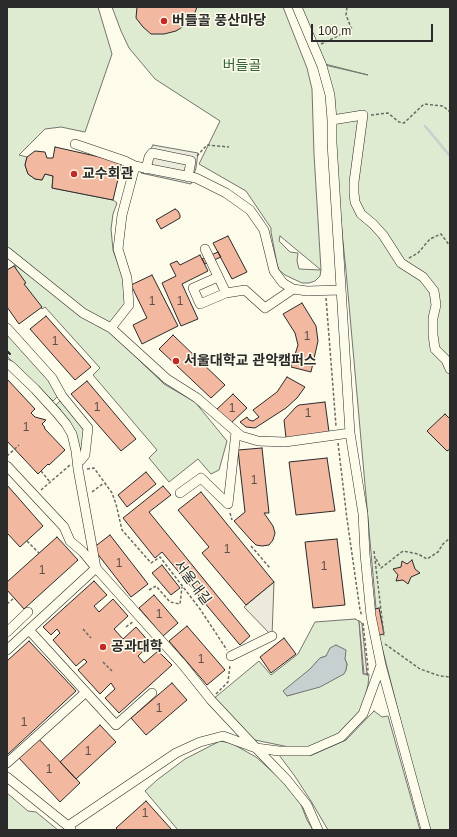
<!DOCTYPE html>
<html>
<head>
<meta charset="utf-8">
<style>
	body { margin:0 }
	#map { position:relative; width:457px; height:837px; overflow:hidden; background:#fdfbea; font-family:Helvetica,sans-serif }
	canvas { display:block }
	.frame { position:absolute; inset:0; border:8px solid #2b2b2b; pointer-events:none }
	.scale { position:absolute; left:311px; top:24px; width:122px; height:18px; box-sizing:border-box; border:2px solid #2b2b2b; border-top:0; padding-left:5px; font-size:12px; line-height:14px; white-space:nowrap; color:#2b2b2b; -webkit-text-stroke:3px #fdfbea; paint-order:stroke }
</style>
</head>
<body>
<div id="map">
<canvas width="457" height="837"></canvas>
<div class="frame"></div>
<div class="scale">100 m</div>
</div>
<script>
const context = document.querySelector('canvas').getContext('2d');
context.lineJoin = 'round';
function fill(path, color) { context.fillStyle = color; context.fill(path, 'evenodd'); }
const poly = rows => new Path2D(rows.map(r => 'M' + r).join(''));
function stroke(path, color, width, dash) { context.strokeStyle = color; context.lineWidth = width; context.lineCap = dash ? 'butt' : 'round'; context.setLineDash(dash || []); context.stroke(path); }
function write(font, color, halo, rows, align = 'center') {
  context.font = font + ' Helvetica,"Noto Sans KR",sans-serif'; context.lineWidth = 3; context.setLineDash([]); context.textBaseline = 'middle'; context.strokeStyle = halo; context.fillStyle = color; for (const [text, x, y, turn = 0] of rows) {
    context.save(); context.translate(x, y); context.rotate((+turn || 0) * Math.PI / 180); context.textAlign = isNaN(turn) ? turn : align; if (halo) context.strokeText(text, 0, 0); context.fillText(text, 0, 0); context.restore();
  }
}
const green = poly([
	[7,7,98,7,112,54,85,132,61,127,45,129,19,155,27,157,25,165,28,174,35,179,42,180,45,174,53,176,52,188,113,200,117,203,113,214,111,229,113,250,123,278,125,305,110,323,89,314,7,251,7,7],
	[112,7,283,7,307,68,312,89,314,154,321,270,320,276,315,281,309,283,302,283,285,275,279,270,277,264,271,232,271,228,246,191,199,164,220,121,155,79,129,48,121,31,112,7],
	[280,236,321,270,299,269,297,261,298,253,290,252,279,241,280,236],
	[299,7,450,7,450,830,428,830,378,631,346,271,325,65,368,75,321,63,299,7],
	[15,265,83,315,108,330,164,384,195,402,227,441,219,470,211,474,198,459,169,482,149,458,157,450,93,375,100,368,45,307,42,309,16,279,15,265],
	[7,333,51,382,59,395,53,401,49,397,46,399,7,356,7,333],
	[61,400,81,425,84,431,81,456,59,412,61,410,56,405,61,400],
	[355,619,359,621,363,674,369,674,368,685,365,697,360,711,339,734,308,747,289,747,250,739,212,700,259,661,271,675,298,654,315,622,355,619],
	[326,656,345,659,347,664,346,670,300,692,287,696,320,658,326,656],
	[374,711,382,717,388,716,420,830,328,830,311,801,294,775,279,755,312,755,346,740,374,711],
	[220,741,231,743,256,757,285,783,300,802,307,820,313,830,178,830,145,791,157,780,185,759,220,741],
	[7,793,28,811,36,812,58,830,7,830,7,793]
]);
fill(green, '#deebd1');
stroke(green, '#74746e', 1);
const parking = poly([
	[153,145,198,153,196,168,191,184,141,173,145,160,153,145],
	[274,582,272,636,244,607,274,582],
	[359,621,361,622,362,624,367,674,364,674,359,621]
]);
fill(parking, '#eceadb');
stroke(parking, '#74746e', 1);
const water = poly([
	[336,645,346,650,345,659,347,664,346,670,344,674,320,687,287,696,283,691,310,669,320,658,326,656,330,648,336,645]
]);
fill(water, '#c7d0d0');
stroke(water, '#74746e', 1);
stroke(poly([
	[425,126,450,156]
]), '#c7d0d0', 2.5);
const building = poly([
	[137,7,197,7,194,15,187,24,176,31,164,34,151,34,143,27,136,18,137,7],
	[55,147,122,162,113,200,52,188,53,176,45,174,42,180,35,179,28,174,25,165,27,157,35,151,45,152,47,158,53,158,55,147],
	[175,209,178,211,180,215,180,218,161,229,156,220,175,209],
	[228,236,247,272,232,279,213,243,228,236],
	[218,252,221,257,205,264,202,259,218,252],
	[200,255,208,271,182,284,198,319,181,326,162,283,176,276,170,264,177,261,180,265,200,255],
	[14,266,26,283,24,284,42,307,19,324,7,307,7,270,14,266],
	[152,275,178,326,142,344,133,325,147,318,131,285,152,275],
	[302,303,316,326,318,341,311,372,291,367,298,345,295,333,283,314,302,303],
	[46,316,91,367,75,380,30,329,46,316],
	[173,335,225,385,211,398,159,349,173,335],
	[287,377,305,387,297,398,286,408,255,428,246,427,240,422,247,417,249,420,253,421,259,417,253,410,277,392,287,377],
	[7,379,35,409,31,413,35,417,46,420,42,424,44,426,45,429,65,450,49,465,48,464,38,474,7,441,7,379],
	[87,381,136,439,121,451,71,394,87,381],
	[233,394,247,408,231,423,216,410,233,394],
	[325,402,329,432,286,438,284,420,296,407,299,405,325,402],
	[445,414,450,419,450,449,447,451,427,431,445,414],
	[262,448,269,513,264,513,273,526,275,533,273,540,269,545,262,546,256,545,251,540,234,521,245,512,238,450,262,448],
	[327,458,335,511,296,515,289,462,327,458],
	[146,472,156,484,127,507,118,495,146,472],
	[7,485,43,526,20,547,7,533,7,485],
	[163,486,171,495,149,512,250,636,240,645,162,552,155,558,123,518,163,486],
	[201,492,274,582,246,605,202,553,209,547,178,510,201,492],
	[110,535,148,584,131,597,93,548,110,535],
	[57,537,78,560,24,609,7,590,7,582,57,537],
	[337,539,345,605,313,608,305,542,337,539],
	[412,560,415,569,420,573,411,577,408,584,403,580,396,581,398,575,393,569,401,567,402,561,407,564,412,560],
	[162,565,180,588,171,595,152,573,162,565],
	[94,581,107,595,94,606,99,612,113,599,128,616,114,629,123,639,136,627,151,644,138,656,144,663,158,651,172,665,119,713,105,698,115,689,111,683,100,694,78,670,87,662,84,659,76,666,53,640,60,633,57,629,51,635,43,627,94,581],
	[154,595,178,623,163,636,139,608,154,595],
	[379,608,384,634,375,636,371,610,379,608],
	[187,626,225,670,207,685,169,641,187,626],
	[284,638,296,654,271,673,260,657,284,638],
	[29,641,76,691,7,755,7,661,29,641],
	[172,683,187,700,146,735,131,718,172,683],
	[100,725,116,742,76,779,60,762,100,725],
	[38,738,80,783,60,802,18,757,38,738],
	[146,801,172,830,118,830,116,828,146,801]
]);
fill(building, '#f2b8a0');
stroke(building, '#2b2b2b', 1);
const minor = poly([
	[297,7,322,66,330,95,332,120,332,143,350,433,363,514,365,554,371,616,381,665,426,830],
	[332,120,363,115,354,182,354,193,355,202,361,214,373,224,383,235,401,263,423,277,434,291,436,305,433,318,433,335,435,349,446,360,450,369],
	[75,144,125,161,135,166],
	[146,169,149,157,152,153,191,161,188,177],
	[205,249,226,293],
	[7,252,83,313,111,328,167,379,197,398,241,436,258,441,285,442,350,433],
	[218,277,193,288,200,304,226,293,245,290,265,308,293,289],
	[7,328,52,378,62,396,88,428,85,455,81,460,77,463],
	[111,328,129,305,127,278,118,249,122,215,135,166,196,178,226,193,250,210,264,230,274,271,283,283,293,289,307,291,340,290],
	[7,364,11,366,35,389,57,413,66,424,72,434,76,451,78,469,96,568,7,650],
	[7,466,64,527,70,541,83,552,96,568,183,665,211,700,256,748,287,780,307,805,318,830],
	[180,493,201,478,228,504,236,432],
	[29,630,116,725,152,693],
	[7,632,28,612],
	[231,656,272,636],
	[7,763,86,692],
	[7,777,68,826,71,829],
	[68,826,176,753,200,742,223,736,256,748,279,751,309,751,341,737,363,714,381,665]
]);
stroke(minor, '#2b2b2b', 10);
stroke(poly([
	[321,44,340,35,348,33,352,30,346,15,347,7],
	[371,115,388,113,399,122,404,123,424,104,443,106,450,112],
	[197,156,207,145,229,147],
	[409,258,418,253,430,239,441,234,450,246],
	[326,298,336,426],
	[338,443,347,519,360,610,362,616],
	[7,456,19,445],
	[87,469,94,468,112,493,116,504,122,530,151,563,160,557,200,609,227,650],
	[41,471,50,482],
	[41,490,70,465],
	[92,492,104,483],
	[230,513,232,520],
	[27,541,39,553],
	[251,546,270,568],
	[374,551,384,636],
	[376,559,381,568,403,551,418,554,427,559,438,552,443,544,450,538],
	[149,590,156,586,170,602,180,604,182,587],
	[7,604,14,598],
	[363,623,368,668,367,677],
	[126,627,134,621],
	[83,629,91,638],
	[385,644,420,669,440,676,450,677],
	[103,662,112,671],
	[216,694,228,682,230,665]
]), '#6a6964', 1.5, [3, 2]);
stroke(minor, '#fdfbea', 9);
stroke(poly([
	[7,351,10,354]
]), '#2b2b2b', 2);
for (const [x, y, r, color] of [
	[164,21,4,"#c62828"],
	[74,174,4,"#c62828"],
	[176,361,4,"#c62828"],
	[103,647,4,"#c62828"]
]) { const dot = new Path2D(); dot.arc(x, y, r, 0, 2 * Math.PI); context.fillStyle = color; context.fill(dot); stroke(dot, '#fdfbea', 1.5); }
write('12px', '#5d4e48', null, [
	["1",152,302],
	["1",180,302],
	["1",307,337],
	["1",55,342],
	["1",97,408],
	["1",232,409],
	["1",308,414],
	["1",26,428],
	["1",254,481],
	["1",227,550],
	["1",119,564],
	["1",324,567],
	["1",42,571],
	["1",159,615],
	["1",201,660],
	["1",159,709],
	["1",24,723],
	["1",88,752],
	["1",49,770],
	["1",145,814]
]);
write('bold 14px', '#2b2b2b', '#fdfbea', [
	["버들골 풍산마당",172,21],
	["교수회관",82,174],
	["서울대학교 관악캠퍼스",184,361],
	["공과대학",111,647]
], 'left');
write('14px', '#34623c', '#fdfbea', [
	["버들골",242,66]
]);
write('14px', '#2b2b2b', '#fdfbea', [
	["서울대길",192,583,53]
]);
</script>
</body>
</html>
